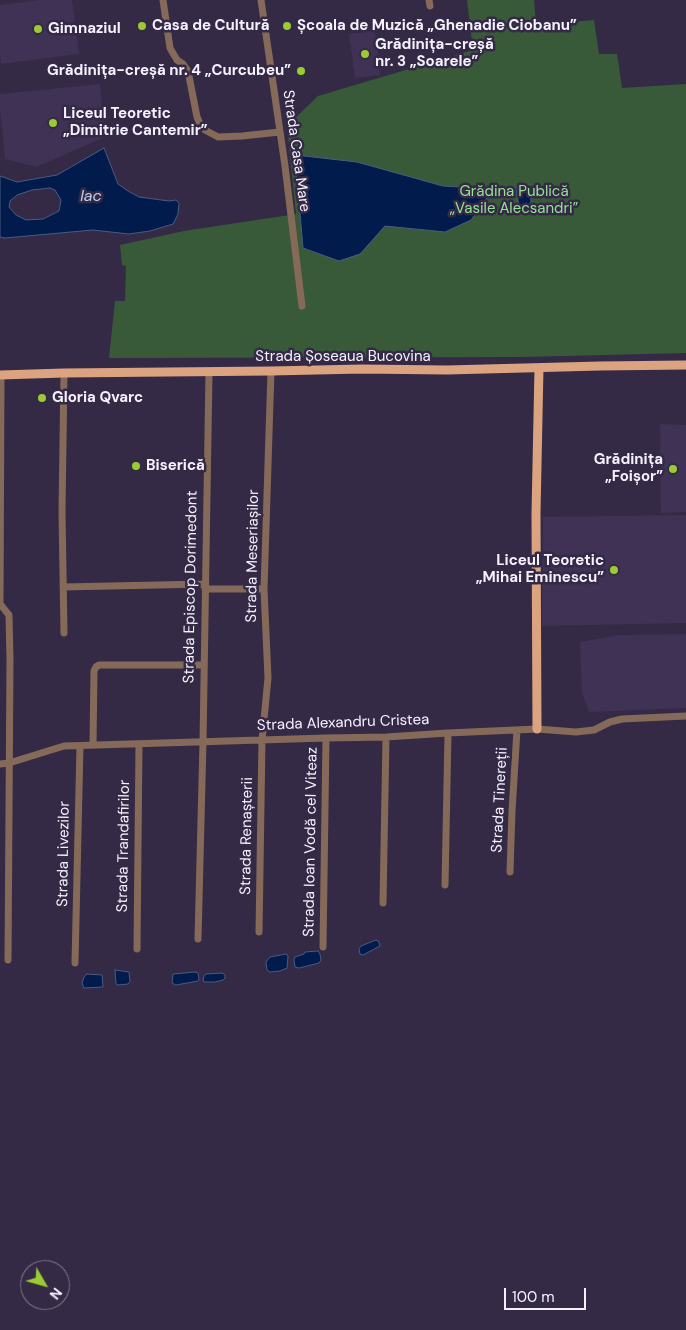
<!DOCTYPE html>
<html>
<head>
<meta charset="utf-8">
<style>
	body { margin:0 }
	#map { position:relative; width:686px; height:1330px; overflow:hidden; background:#342a45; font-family:"DM Sans",sans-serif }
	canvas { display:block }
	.north { position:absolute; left:20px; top:1260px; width:50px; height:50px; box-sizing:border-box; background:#342a45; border:1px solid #827a8f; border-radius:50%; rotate:128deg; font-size:14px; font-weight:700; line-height:20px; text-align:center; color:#f6f1ff }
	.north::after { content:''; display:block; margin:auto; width:18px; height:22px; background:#9bcb33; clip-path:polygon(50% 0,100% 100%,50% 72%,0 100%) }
	.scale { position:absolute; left:504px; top:1288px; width:82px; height:22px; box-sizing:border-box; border:2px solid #f6f1ff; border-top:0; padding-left:6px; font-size:15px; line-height:18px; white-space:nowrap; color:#f6f1ff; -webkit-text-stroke:4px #342a45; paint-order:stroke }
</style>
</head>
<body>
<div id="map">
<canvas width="686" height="1330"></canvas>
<div class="north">N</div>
<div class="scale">100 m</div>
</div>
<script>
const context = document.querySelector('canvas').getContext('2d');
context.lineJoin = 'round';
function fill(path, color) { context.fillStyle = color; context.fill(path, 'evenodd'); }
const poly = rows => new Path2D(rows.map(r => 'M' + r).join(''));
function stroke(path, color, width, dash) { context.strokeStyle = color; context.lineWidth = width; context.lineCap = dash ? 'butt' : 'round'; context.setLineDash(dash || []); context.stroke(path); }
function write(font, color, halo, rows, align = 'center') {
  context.font = font + ' "DM Sans",sans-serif'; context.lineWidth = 5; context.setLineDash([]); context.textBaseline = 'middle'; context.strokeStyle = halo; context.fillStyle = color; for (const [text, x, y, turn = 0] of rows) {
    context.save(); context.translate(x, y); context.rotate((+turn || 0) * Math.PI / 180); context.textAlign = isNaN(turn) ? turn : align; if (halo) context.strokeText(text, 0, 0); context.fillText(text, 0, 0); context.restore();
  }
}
fill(poly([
	[40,0,72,0,79,54,1,64,0,53,0,5],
	[375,31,380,75,355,78,349,34],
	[100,84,105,137,36,167,5,159,0,109,0,94],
	[660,424,686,425,686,512,661,513],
	[686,515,686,623,542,626,543,517],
	[686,634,686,708,589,712,582,693,580,642,619,635]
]), '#3f3254');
fill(poly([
	[467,0,534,0,536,25,594,20,599,54,617,54,622,88,686,84,686,353,521,357,109,358,115,301,125,301,126,266,122,265,120,245,184,231,296,214,287,126,318,96,473,50]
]), '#395a39');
const water = poly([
	[104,148,118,184,128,191,139,197,169,201,176,200,179,203,178,214,173,224,150,231,129,234,93,230,5,238,0,237,0,176,17,182,57,175,104,148],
	[50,188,55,190,61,200,59,211,43,219,26,220,16,215,9,207,10,201,17,195,32,190,50,188],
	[295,155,357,162,443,186,493,189,471,220,445,232,385,226,360,254,339,261,303,248,295,155],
	[529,185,531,202,530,204,519,206,516,188,517,186,529,185],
	[376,940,379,942,380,946,363,955,360,954,359,949,361,946,376,940],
	[318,951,320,954,321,960,319,963,299,968,295,967,294,960,295,957,304,954,305,952,318,951],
	[286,954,288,956,287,968,280,971,270,972,267,970,266,962,270,957,286,954],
	[115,970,129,972,130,982,128,984,118,985,116,984,115,970],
	[195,972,198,973,199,979,198,981,176,985,172,983,173,974,195,972],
	[222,973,225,975,225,978,223,980,215,982,205,982,203,981,204,976,206,974,222,973],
	[87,974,102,975,103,987,84,988,82,983,84,977,87,974]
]);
fill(water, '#011b4d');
stroke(water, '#4a5b82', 1);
stroke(poly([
	[163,0,170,48,177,60,183,64,188,71,197,117,200,124,205,130,218,137,242,136,280,132],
	[261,0,285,166,302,306],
	[429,0,430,6],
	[1,375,0,604,9,615,10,660,8,960],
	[63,587,205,584],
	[205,589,264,589],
	[64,633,62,512,64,373],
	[93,745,94,671,96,667,99,665,204,665],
	[0,764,9,763,64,746,326,738,386,737,448,733,537,729,576,732,594,730,610,722,622,719,686,716],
	[510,872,512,811,517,730],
	[445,885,448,733],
	[383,903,386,737],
	[259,932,262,740,268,678,264,589,271,371],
	[198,939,203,742,209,372],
	[323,947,326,738],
	[137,949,139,744],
	[75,963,80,746]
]), '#866a59', 7);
stroke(poly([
	[0,375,64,373,271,371,362,369,447,370,600,366,686,365],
	[537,729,536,513,539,368]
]), '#dca380', 9);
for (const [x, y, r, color] of [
	[142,26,5,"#9bcb33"],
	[287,26,5,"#9bcb33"],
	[38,29,5,"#9bcb33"],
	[365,54,5,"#9bcb33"],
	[301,71,5,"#9bcb33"],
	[53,123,5,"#9bcb33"],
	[42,398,5,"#9bcb33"],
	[136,466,5,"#9bcb33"],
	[673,469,5,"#9bcb33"],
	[614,570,5,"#9bcb33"]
]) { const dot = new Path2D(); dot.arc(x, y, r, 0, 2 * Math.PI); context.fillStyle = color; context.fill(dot); stroke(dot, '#342a45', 2); }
write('bold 15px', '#f6f1ff', '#342a45', [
	["Casa de Cultură",152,26],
	["Școala de Muzică „Ghenadie Ciobanu”",297,26],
	["Gimnaziul",48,29],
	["Grădinița-creșă",375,45],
	["nr. 3 „Soarele”",375,62],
	["Grădinița-creșă nr. 4 „Curcubeu”",291,71,"right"],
	["Liceul Teoretic",63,114],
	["„Dimitrie Cantemir”",63,131],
	["Gloria Qvarc",52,398],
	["Grădinița",663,460,"right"],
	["„Foișor”",663,477,"right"],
	["Biserică",146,466],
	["Liceul Teoretic",604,561,"right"],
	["„Mihai Eminescu”",604,578,"right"]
], 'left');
write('15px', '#f6f1ff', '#342a45', [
	["Strada Casa Mare",296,151,82],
	["Strada Șoseaua Bucovina",343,357],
	["Strada Meseriașilor",253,556,-89],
	["Strada Episcop Dorimedont",191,587,-89],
	["Strada Alexandru Cristea",343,723,-2],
	["Strada Tinereții",500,800,-87],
	["Strada Renașterii",247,836,-89],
	["Strada Ioan Vodă cel Viteaz",311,842,-89],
	["Strada Trandafirilor",124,846,-89],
	["Strada Livezilor",64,854,-89]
]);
write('15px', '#95e297', '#342a45', [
	["Grădina Publică",514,192],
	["„Vasile Alecsandri”",514,209]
]);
write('italic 16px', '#bbcff0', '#342a45', [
	["lac",91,197]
]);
</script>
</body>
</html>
